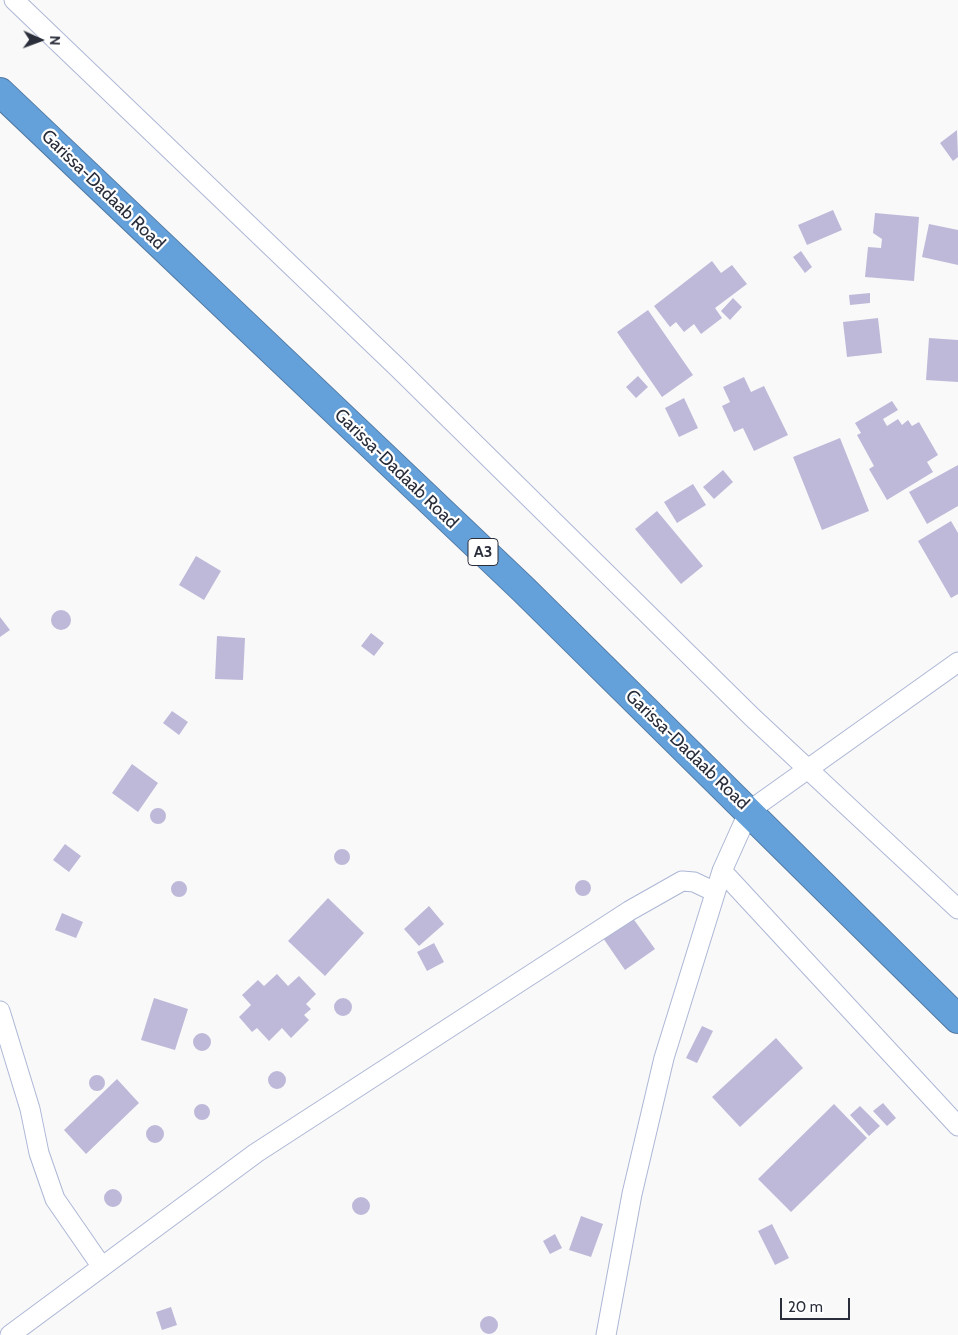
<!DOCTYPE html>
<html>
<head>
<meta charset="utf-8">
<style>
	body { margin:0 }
	#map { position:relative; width:958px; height:1335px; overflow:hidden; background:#f9f9f9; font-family:Cabin,sans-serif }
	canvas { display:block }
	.north { position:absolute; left:15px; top:15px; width:50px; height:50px; -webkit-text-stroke:4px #fff; paint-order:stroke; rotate:92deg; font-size:14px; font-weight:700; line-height:20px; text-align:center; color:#2a2e3a }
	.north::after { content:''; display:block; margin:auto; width:18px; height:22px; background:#2a2e3a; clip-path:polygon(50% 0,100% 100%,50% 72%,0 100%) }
	.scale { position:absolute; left:780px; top:1298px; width:70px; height:22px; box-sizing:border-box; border:2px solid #2a2e3a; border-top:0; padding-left:6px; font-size:15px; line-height:18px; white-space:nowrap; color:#2a2e3a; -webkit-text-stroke:4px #fff; paint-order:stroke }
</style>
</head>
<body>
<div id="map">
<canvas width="958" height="1335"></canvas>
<div class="north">N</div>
<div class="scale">20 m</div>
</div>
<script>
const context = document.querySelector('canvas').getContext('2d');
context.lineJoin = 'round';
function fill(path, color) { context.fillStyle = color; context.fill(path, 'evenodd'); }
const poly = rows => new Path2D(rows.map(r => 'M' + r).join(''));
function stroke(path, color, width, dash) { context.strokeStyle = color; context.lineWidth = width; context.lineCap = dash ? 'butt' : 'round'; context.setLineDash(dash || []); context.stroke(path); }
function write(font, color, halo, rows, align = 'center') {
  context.font = font + ' Cabin,sans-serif'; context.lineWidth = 4.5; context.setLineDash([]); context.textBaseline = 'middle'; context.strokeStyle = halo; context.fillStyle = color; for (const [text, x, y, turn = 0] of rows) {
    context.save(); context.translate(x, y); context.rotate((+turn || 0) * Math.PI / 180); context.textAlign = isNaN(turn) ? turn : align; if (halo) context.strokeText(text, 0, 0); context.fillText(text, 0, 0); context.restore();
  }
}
fill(poly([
	[957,130,958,157,953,161,940,143],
	[833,210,842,230,807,245,798,225],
	[875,213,919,217,914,281,865,277,868,247,881,248,882,239,873,233],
	[929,224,958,230,958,265,922,257],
	[801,251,812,267,805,273,793,257],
	[712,261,721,273,732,265,747,284,715,308,722,318,701,334,694,324,684,332,676,322,670,327,654,306],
	[870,293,870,303,850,305,849,295],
	[733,298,742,307,730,320,721,311],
	[648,310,693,375,662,397,617,332],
	[878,318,882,353,847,357,843,322],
	[929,338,958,340,958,382,926,380],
	[638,376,648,387,636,398,626,387],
	[744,377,751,392,764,386,788,435,754,451,743,428,734,432,722,406,730,402,723,387],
	[684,398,698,428,679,437,665,408],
	[892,401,898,410,883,419,887,426,898,419,902,425,908,420,912,426,919,422,938,455,927,462,933,472,887,500,869,469,874,466,857,435,861,433,855,423],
	[840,438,869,511,822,530,793,457],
	[958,465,958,506,927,524,909,492],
	[723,470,733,482,714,499,703,487],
	[693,484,706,505,677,523,664,502],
	[657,511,703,566,681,584,635,529],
	[951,521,958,533,958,594,951,598,918,541],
	[196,556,221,571,204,600,179,585],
	'51 620a10 10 0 1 1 20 0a10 10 0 1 1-20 0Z',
	[0,617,10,630,0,637],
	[371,633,384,643,374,656,361,646],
	[217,636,245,638,243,680,215,679],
	[172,711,188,722,179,735,163,723],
	[132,764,158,783,138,812,112,793],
	'150 816a8 8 0 1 1 16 0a8 8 0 1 1-16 0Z',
	[65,844,81,856,69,872,53,860],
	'334 857a8 8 0 1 1 16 0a8 8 0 1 1-16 0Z',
	'575 888a8 8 0 1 1 16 0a8 8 0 1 1-16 0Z',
	'171 889a8 8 0 1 1 16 0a8 8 0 1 1-16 0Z',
	[328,898,364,933,325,976,288,941],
	[429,906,444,924,419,946,404,929],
	[62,913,83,922,76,938,55,930],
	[632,917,655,949,625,970,603,938],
	[434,943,444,962,427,971,417,952],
	[277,974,288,986,299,976,316,994,306,1004,311,1009,304,1015,309,1020,291,1038,282,1028,269,1041,257,1028,252,1032,239,1017,251,1005,242,995,258,980,264,986],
	[154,998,188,1009,175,1050,141,1040],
	'334 1007a9 9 0 1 1 18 0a9 9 0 1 1-18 0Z',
	[702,1026,713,1031,697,1063,686,1058],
	'193 1042a9 9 0 1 1 18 0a9 9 0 1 1-18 0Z',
	[776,1038,803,1068,740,1127,712,1097],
	'268 1080a9 9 0 1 1 18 0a9 9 0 1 1-18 0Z',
	'89 1083a8 8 0 1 1 16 0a8 8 0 1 1-16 0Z',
	[117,1079,139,1103,86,1154,64,1130],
	[883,1103,896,1118,887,1126,873,1111],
	'194 1112a8 8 0 1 1 16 0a8 8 0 1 1-16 0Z',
	[834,1104,867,1138,791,1212,758,1179],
	[860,1106,880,1126,869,1136,850,1115],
	'146 1134a9 9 0 1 1 18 0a9 9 0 1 1-18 0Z',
	'104 1198a9 9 0 1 1 18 0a9 9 0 1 1-18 0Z',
	'352 1206a9 9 0 1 1 18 0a9 9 0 1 1-18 0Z',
	[581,1216,603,1224,591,1257,569,1250],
	[772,1224,789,1258,775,1265,758,1231],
	[555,1234,562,1248,550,1254,543,1241],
	[171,1307,177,1325,162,1330,156,1312],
	'480 1325a9 9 0 1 1 18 0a9 9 0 1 1-18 0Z'
]), '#beb9d9');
const street = poly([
	[14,0,399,369,752,717,958,909],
	[722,871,958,1126],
	[0,1011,30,1109,39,1153,55,1199,102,1267],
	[10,1335,256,1153,629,911,682,881,694,882,715,892],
	[606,1335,632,1194,664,1058,722,871,749,811,958,662]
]);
const highway = poly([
	[0,92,523,589,958,1019]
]);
stroke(street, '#adb7d6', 21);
stroke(highway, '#5078a1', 30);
stroke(street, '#fff', 19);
stroke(highway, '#64a0d9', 28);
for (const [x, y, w] of [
	[483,552,30]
]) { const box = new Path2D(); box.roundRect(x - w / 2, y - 13.5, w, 27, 4); context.fillStyle = '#fff'; context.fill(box); stroke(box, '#2a2e3a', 1); }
write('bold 16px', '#2a2e3a', null, [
	["A3",483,552]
]);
write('18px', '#2a2e3a', '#fff', [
	["Garissa-Dadaab Road",103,190,44],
	["Garissa-Dadaab Road",396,469,44],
	["Garissa-Dadaab Road",687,750,44]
]);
</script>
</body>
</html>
